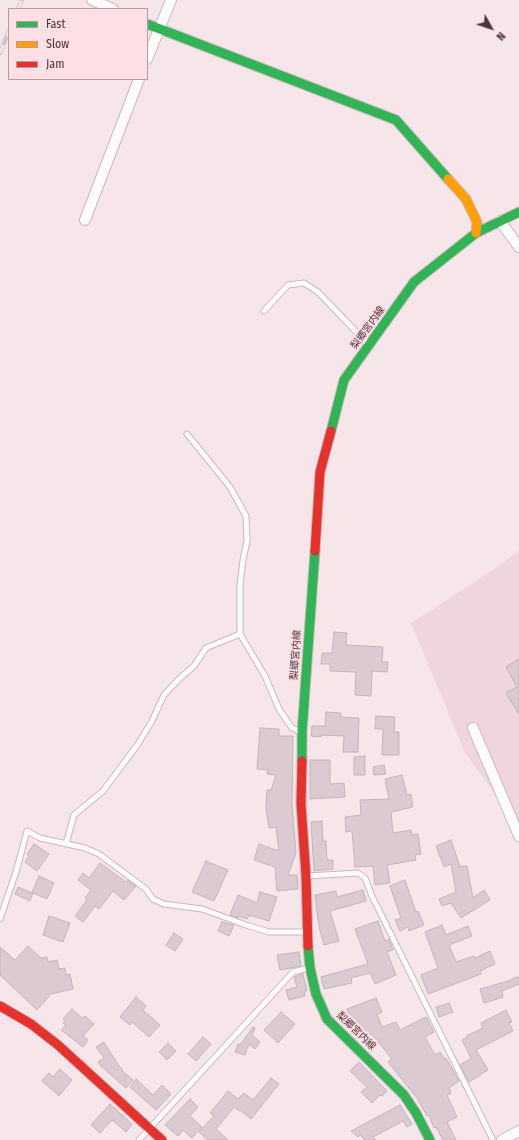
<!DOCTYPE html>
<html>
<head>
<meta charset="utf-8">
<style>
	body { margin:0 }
	#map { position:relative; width:519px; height:1140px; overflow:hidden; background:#f6e6ea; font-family:"Fira Sans Condensed",sans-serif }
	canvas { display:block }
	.legend { position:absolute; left:8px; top:8px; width:140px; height:72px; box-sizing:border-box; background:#fce0e6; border:1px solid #b69ba1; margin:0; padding:5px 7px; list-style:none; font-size:12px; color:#4e333a }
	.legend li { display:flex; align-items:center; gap:8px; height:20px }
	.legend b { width:20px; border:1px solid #b69ba1 }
	.north { position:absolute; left:471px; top:8px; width:40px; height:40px; -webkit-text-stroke:3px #fce0e6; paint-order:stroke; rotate:130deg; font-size:11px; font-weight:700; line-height:16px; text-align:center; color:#4e333a }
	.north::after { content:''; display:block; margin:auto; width:14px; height:18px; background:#4e333a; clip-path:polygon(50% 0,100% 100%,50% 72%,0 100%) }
</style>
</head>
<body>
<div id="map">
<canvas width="519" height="1140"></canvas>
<ul class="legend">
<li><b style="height:5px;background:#30b455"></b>Fast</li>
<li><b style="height:5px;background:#ff9f0a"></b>Slow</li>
<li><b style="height:5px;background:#e5322d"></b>Jam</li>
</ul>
<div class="north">N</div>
</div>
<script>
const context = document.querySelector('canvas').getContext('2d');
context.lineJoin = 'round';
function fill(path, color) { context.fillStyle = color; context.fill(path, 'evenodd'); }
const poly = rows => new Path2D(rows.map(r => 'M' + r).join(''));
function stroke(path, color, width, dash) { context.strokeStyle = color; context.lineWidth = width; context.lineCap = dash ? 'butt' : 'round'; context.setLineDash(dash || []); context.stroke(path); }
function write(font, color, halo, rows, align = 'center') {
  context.font = font + ' "Fira Sans Condensed","Noto Sans JP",sans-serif'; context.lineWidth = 4; context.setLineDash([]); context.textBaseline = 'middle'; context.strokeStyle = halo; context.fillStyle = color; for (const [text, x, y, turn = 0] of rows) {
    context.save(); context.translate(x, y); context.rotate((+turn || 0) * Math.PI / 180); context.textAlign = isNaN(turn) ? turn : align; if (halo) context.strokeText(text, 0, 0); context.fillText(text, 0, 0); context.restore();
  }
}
fill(poly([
	[519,551,519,826,465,753,411,623,475,582]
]), '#eed6dc');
const building = poly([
	[334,632,347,633,346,645,383,647,382,662,388,662,387,672,372,671,371,696,355,695,356,672,330,671,330,664,321,664,322,653,332,653,334,632],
	[519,659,519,714,506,693,517,687,506,667,519,659],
	[326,712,341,713,341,717,359,718,358,752,343,752,344,736,321,735,321,737,311,736,312,726,325,726,326,712],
	[376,716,395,717,394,732,399,732,399,755,382,755,383,729,375,729,376,716],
	[260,728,279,729,279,736,293,736,292,804,296,853,288,875,297,875,298,889,277,891,275,867,254,860,259,844,279,851,276,827,269,828,266,808,267,790,271,790,276,775,267,774,268,770,257,769,260,728],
	[365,756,365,775,354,775,354,757,365,756],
	[310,760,330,760,330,784,344,783,345,797,310,799,310,760],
	[384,765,386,774,374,775,373,767,384,765],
	[402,775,407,795,411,794,413,807,391,812,393,833,411,830,412,835,418,834,421,854,415,855,416,860,387,865,390,883,375,885,373,866,355,867,352,831,346,832,345,817,361,815,360,800,389,799,385,779,402,775],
	[322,821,323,841,326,841,327,860,333,860,333,869,314,871,311,822,322,821],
	[451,840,460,867,467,866,473,898,484,890,490,900,461,918,451,903,442,906,439,899,456,892,451,864,444,867,436,846,451,840],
	[34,844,49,854,37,871,25,862,29,856,27,854,34,844],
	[206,861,228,870,214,901,192,892,206,861],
	[100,863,126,882,128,880,136,886,124,900,113,891,99,909,95,906,83,922,75,916,87,900,85,898,91,890,78,880,83,873,89,878,100,863],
	[39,876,54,883,47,899,33,893,30,901,15,894,18,887,32,893,39,876],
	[405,880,416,912,418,911,424,925,409,931,408,927,400,931,395,920,401,918,390,886,405,880],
	[363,890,366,901,330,911,339,941,324,945,319,927,315,895,336,891,337,897,363,890],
	[260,892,277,897,269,921,249,915,247,919,238,916,238,918,230,915,238,895,257,903,260,892],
	[49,916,70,923,63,942,43,935,49,916],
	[378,921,385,941,389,939,390,942,393,950,387,952,396,975,375,984,370,973,351,978,352,983,324,989,321,977,368,964,355,929,378,921],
	[222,922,234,925,229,936,218,931,222,922],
	[442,925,446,935,468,926,472,936,449,945,456,962,474,956,475,958,490,951,495,964,480,971,481,974,428,994,421,975,438,968,425,932,442,925],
	[174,933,183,939,175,951,166,945,174,933],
	[28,946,41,958,47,957,48,962,57,960,59,969,65,968,66,975,70,974,73,989,51,994,37,1010,0,975,0,947,15,960,28,946],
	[299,952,301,966,280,970,277,955,299,952],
	[303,974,307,991,304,991,305,996,289,1000,286,990,297,987,294,977,303,974],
	[516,977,517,978,519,977,519,984,502,991,503,997,484,1003,480,989,508,981,516,977],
	[136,997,146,1006,143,1010,160,1025,149,1037,132,1022,130,1025,120,1017,136,997],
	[376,998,382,1012,377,1014,382,1027,396,1022,400,1030,426,1017,434,1032,425,1037,435,1055,440,1052,444,1059,446,1058,459,1081,449,1088,451,1093,447,1095,457,1117,447,1122,456,1140,443,1140,436,1127,434,1128,429,1115,427,1116,417,1098,388,1062,392,1059,372,1034,360,1039,358,1038,347,1009,376,998],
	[449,1003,453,1012,439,1017,436,1007,449,1003],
	[72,1009,82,1018,85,1016,94,1024,83,1036,88,1040,83,1047,61,1030,66,1025,63,1023,66,1021,63,1019,72,1009],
	[506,1010,512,1022,509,1023,513,1031,476,1050,488,1070,469,1082,460,1065,471,1058,462,1040,467,1037,466,1036,483,1028,481,1023,506,1010],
	[281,1012,295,1024,278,1043,264,1030,281,1012],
	[253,1027,255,1028,252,1035,260,1042,255,1049,249,1044,245,1055,235,1052,238,1044,240,1045,253,1027],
	[203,1037,211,1044,196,1061,188,1054,203,1037],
	[104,1042,119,1066,123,1070,122,1071,133,1080,126,1088,102,1067,98,1062,104,1058,96,1047,104,1042],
	[168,1043,176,1051,167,1060,159,1052,168,1043],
	[359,1062,387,1091,382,1096,380,1095,372,1103,361,1092,367,1087,350,1071,359,1062],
	[60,1069,72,1080,59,1096,42,1081,49,1073,53,1077,60,1069],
	[271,1078,279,1084,251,1119,240,1110,239,1111,234,1107,216,1129,228,1140,208,1140,199,1132,214,1116,210,1113,228,1091,238,1099,244,1093,253,1100,271,1078],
	[136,1079,153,1095,162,1085,171,1094,156,1110,130,1087,136,1079],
	[190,1099,198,1107,190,1116,202,1127,192,1138,183,1130,178,1136,165,1125,190,1099],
	[110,1104,132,1124,126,1132,112,1120,100,1133,91,1125,110,1104],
	[400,1105,412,1124,407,1127,403,1121,373,1137,376,1140,365,1140,360,1135,358,1137,351,1131,400,1105]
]);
fill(building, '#dccad2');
stroke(building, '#c4b3bb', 1);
const lane = poly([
	[264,311,288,285,304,283,318,292,368,344],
	[187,434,230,487,246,516,247,541,243,560,240,585,240,634,265,676,279,709,292,728,301,732],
	[66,844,74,815,103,791,138,744,152,721,164,695,178,680,194,666,206,648,240,634],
	[307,876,358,873,365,878,372,896,493,1140],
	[0,919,16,872,27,831,40,838,85,848,99,854,146,889,153,899,164,904,202,909,246,925,269,932,306,932],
	[139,1140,293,972,309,968]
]);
const street = poly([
	[92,0,113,9],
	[147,59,171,0],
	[85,220,139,79],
	[500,221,519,247],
	[473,728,519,836],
	[502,1140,519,1131]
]);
const fast = poly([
	[147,24,396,120,448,179],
	[331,431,344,380,414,282,476,233,519,212],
	[302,761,302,732,315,551],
	[308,946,310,968,316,994,327,1019,404,1095,416,1113,430,1140]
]);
const slow = poly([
	[448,179,466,199,477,222,476,233]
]);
const jam = poly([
	[315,551,320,472,331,431],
	[302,761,301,804,306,876,308,946],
	[0,1006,31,1024,58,1045,162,1140]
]);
stroke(lane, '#cbb8bd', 7);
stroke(street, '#cbb8bd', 12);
stroke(fast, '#cbb8bd', 11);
stroke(slow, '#cbb8bd', 11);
stroke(jam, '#cbb8bd', 11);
stroke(lane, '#fefbfc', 5);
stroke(street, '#fefbfc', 10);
stroke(fast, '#30b455', 9);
stroke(slow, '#ff9f0a', 9);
stroke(jam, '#e5322d', 9);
const rail = poly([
	[18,9,22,0],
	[0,53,9,31]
]);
stroke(rail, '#ccc7c8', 4.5);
stroke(rail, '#fce0e6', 3, [9]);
write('10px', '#4e333a', '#fce0e6', [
	["梨郷宮内線",368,328,-54],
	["梨郷宮内線",296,655,-86],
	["梨郷宮内線",356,1031,44]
]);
</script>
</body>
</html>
